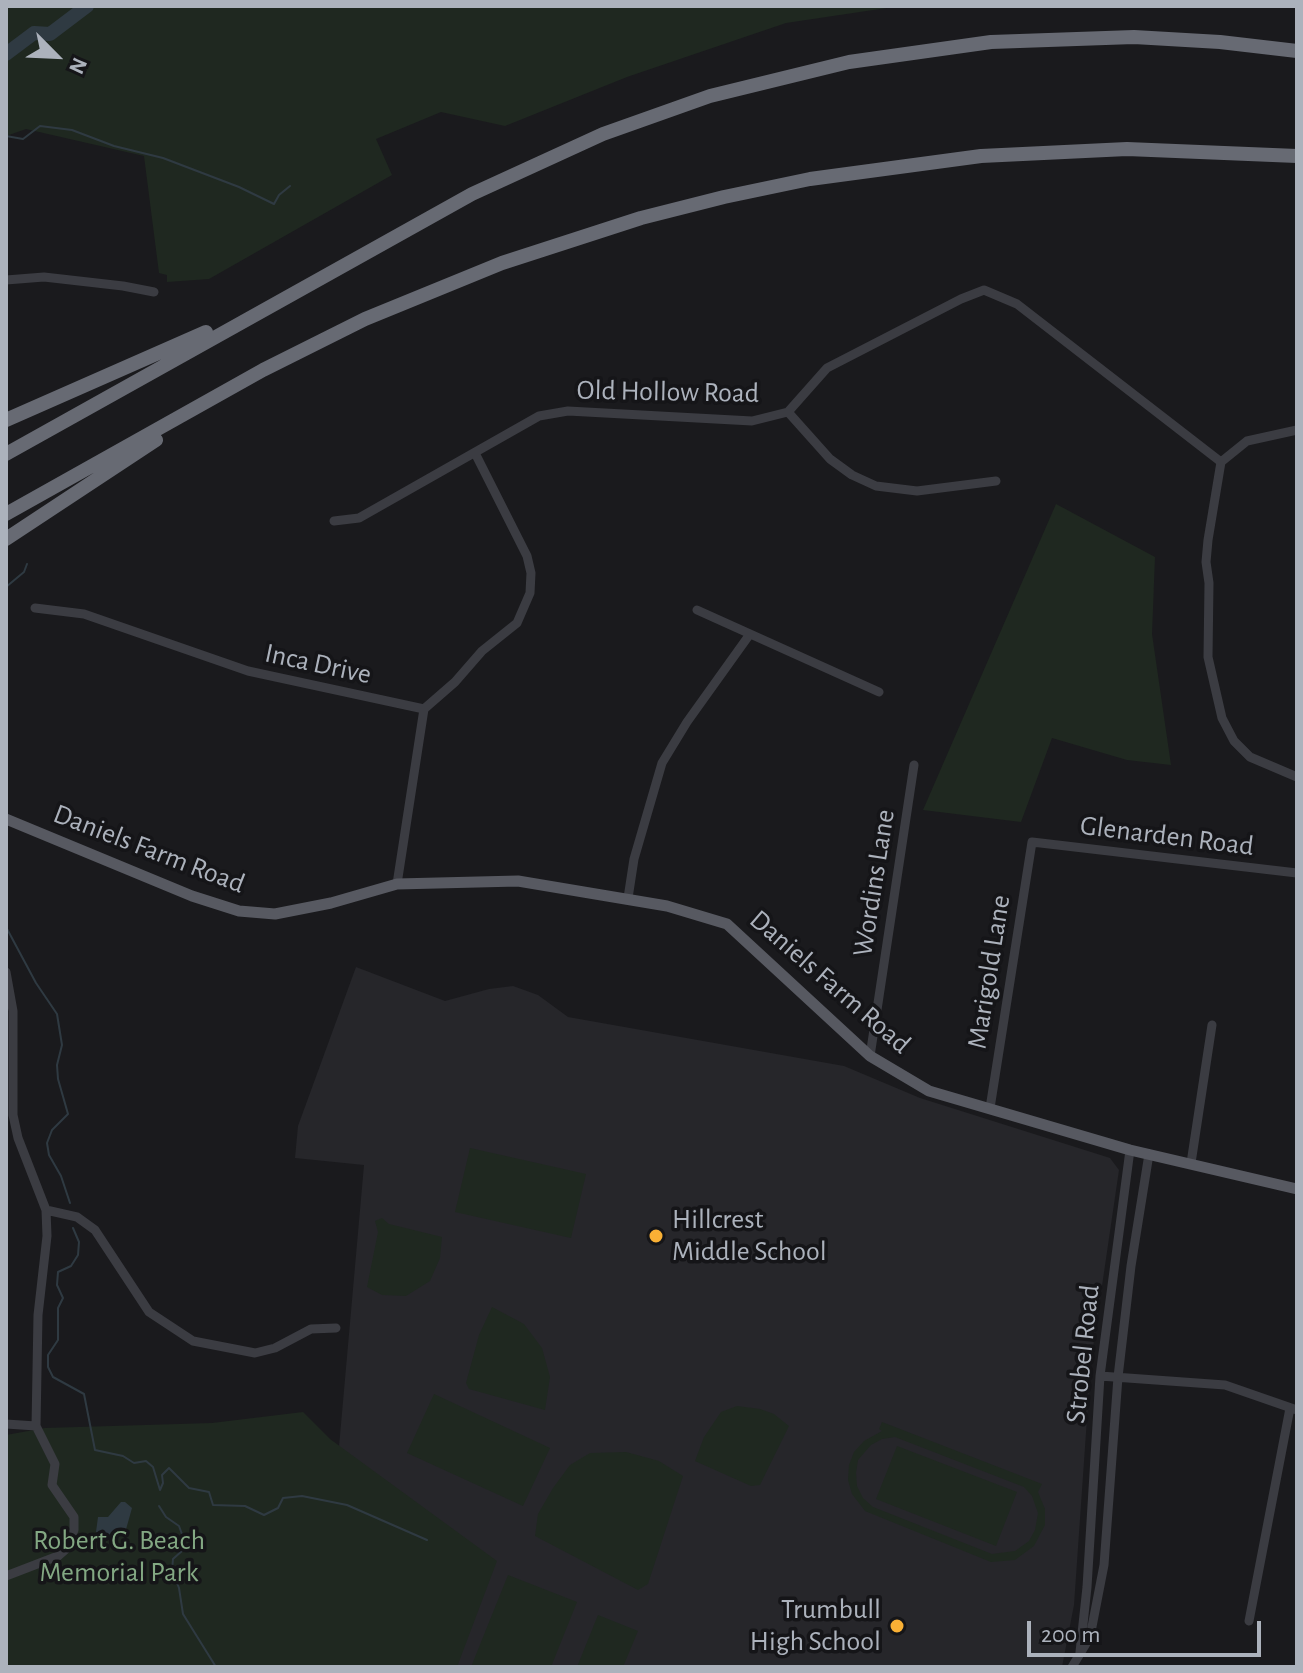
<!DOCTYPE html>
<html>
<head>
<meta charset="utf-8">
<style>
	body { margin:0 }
	#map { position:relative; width:1303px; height:1673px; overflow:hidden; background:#1a1a1d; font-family:"Alegreya Sans",sans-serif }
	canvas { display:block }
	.frame { position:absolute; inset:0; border:8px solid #acb2bc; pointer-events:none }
	.north { position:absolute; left:16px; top:16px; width:80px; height:80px; -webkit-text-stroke:6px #151518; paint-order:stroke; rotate:114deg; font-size:22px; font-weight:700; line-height:32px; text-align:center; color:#acb2bc }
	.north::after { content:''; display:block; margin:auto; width:28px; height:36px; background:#acb2bc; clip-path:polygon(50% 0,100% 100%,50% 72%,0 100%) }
	.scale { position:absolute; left:1027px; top:1621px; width:234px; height:36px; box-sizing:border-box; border:4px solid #acb2bc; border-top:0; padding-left:10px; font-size:24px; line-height:28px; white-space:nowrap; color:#acb2bc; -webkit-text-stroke:6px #151518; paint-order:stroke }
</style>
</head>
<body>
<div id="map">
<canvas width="1303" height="1673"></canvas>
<div class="frame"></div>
<div class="north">N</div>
<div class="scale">200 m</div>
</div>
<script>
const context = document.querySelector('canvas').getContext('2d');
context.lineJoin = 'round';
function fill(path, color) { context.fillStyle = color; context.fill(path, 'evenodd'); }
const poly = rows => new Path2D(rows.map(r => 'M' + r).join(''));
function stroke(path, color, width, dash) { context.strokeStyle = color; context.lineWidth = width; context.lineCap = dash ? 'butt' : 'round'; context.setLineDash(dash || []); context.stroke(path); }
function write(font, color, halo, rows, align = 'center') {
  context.font = font + ' "Alegreya Sans",sans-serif'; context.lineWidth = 7; context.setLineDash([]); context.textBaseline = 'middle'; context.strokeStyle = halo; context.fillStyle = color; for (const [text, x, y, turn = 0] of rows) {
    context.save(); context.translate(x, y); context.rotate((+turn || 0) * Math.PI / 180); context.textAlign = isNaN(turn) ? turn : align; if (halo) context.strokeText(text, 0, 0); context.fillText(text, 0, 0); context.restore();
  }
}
fill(poly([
	[356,967,445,1001,489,989,513,986,538,995,568,1017,844,1066,920,1098,1110,1158,1119,1170,1091,1361,1074,1605,1062,1667,364,1667,334,1503,364,1165,295,1158,298,1126]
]), '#26262a');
fill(poly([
	[6,6,900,6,786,23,627,77,505,126,441,112,376,139,392,175,209,279,167,282,167,275,159,273,144,156,26,129,6,136],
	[1056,504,1155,557,1152,634,1171,765,1127,760,1052,738,1021,822,923,810],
	[470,1148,586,1174,571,1238,455,1212],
	[382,1218,389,1224,442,1237,440,1258,430,1281,406,1296,382,1295,367,1287,378,1232,375,1221],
	[492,1307,524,1324,542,1348,550,1377,545,1410,469,1389,466,1383,479,1335],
	[434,1394,550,1448,523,1506,407,1453],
	[737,1406,760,1409,774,1414,789,1426,760,1485,751,1486,695,1461,704,1437,721,1412],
	[303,1412,330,1439,497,1561,457,1667,6,1667,6,1435,45,1428,212,1423],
	[882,1422,1042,1484,1038,1492,1045,1509,1045,1525,1034,1546,1015,1560,991,1562,865,1511,852,1494,848,1480,849,1465,854,1452,864,1441,882,1431,879,1429],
	[895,1437,1024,1487,1032,1496,1038,1513,1035,1530,1029,1541,1015,1551,992,1554,873,1507,863,1498,857,1486,856,1473,858,1460,871,1445,882,1439],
	[897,1446,1017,1492,996,1546,876,1499],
	[626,1452,659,1461,683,1476,648,1584,638,1590,535,1536,538,1514,553,1488,570,1465,590,1453],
	[508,1575,577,1602,551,1667,471,1667],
	[598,1615,638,1631,623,1667,577,1667]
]), '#1f2820');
fill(poly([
	[121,1502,125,1502,132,1508,125,1533,117,1536,96,1532,98,1517,108,1517]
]), '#2f3a42');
stroke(poly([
	[6,136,23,139,40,126,72,130,114,146,163,158,239,187,274,204,279,195,290,186],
	[6,587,24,572,27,564],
	[6,927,36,983,57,1014,62,1045,57,1065,58,1079,68,1114,52,1130,47,1143,49,1155,61,1176,70,1203],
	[73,1228,79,1242,78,1255,71,1266,58,1272,57,1285,63,1298,58,1308,58,1340,48,1355,48,1367,53,1377,84,1394,95,1450,123,1456,134,1463,146,1461,153,1467,160,1490,163,1483,162,1475,169,1468,189,1488,209,1492,213,1505,245,1506,264,1515,278,1508,283,1498,302,1496,347,1505,427,1540],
	[159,1506,166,1517,179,1526,183,1537,183,1550,173,1559,172,1570,179,1588,183,1614,216,1667]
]), '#2f3a42', 2);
stroke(poly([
	[6,54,34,33,50,34,87,6]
]), '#2f3a42', 14);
stroke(poly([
	[6,280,44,277,123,286,154,292],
	[788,412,830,459,852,475,876,486,917,491,996,481],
	[1297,430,1247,441,1221,462,1208,540,1206,562,1209,583,1208,657,1222,718,1234,741,1250,757,1297,777],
	[334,521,359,518,539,416,568,411,752,421,788,412,827,368,961,299,984,290,1017,304,1221,462],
	[35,608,84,614,248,671,424,709],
	[697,610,879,692],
	[424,709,455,682,482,651,517,623,530,593,531,573,527,556,475,453],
	[397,884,424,709],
	[628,898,634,859,662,763,687,722,750,634],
	[6,972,13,1011,13,1115,18,1138,46,1210,47,1236,38,1315,36,1426,55,1464,52,1485,74,1517,74,1530,66,1549,58,1556,6,1576],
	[870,1056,914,765],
	[990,1108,1032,842,1297,873],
	[1191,1163,1212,1025],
	[46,1210,77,1217,95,1230,149,1312,193,1341,255,1353,275,1348,311,1329,336,1328],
	[1100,1376,1225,1385,1297,1410],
	[6,1424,36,1426],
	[1249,1621,1290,1408],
	[1080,1652,1087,1587,1100,1376,1130,1150],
	[1072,1667,1090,1637,1104,1565,1118,1377,1131,1266,1149,1154]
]), '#3b3c42', 9);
stroke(poly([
	[6,819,192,896,239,911,275,914,331,903,397,884,518,881,667,906,727,924,870,1056,929,1091,1130,1150,1297,1189]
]), '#575961', 11);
stroke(poly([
	[6,420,206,332],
	[6,454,472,194,603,134,710,96,849,62,991,42,1134,37,1220,42,1297,51],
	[6,514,263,370,365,319,502,263,641,218,724,197,810,179,981,156,1127,149,1297,156],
	[6,539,156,440]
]), '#676a73', 14);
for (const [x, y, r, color] of [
	[656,1236,8,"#f9b035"],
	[897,1626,8,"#f9b035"]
]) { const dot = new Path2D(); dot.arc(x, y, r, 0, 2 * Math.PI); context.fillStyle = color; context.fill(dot); stroke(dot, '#151518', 3); }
write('28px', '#acb2bc', '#151518', [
	["Old Hollow Road",668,392,1],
	["Inca Drive",318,664,12],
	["Glenarden Road",1167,836,7],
	["Daniels Farm Road",149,849,21],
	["Wordins Lane",874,883,-81],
	["Marigold Lane",989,972,-81],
	["Daniels Farm Road",830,982,41],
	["Strobel Road",1083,1354,-84]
]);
write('28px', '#acb2bc', '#151518', [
	["Hillcrest",672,1220],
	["Middle School",672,1252],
	["Trumbull",881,1610,"right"],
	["High School",881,1642,"right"]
], 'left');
write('28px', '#83a883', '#151518', [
	["Robert G. Beach",119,1541],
	["Memorial Park",119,1573]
]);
</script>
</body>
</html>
